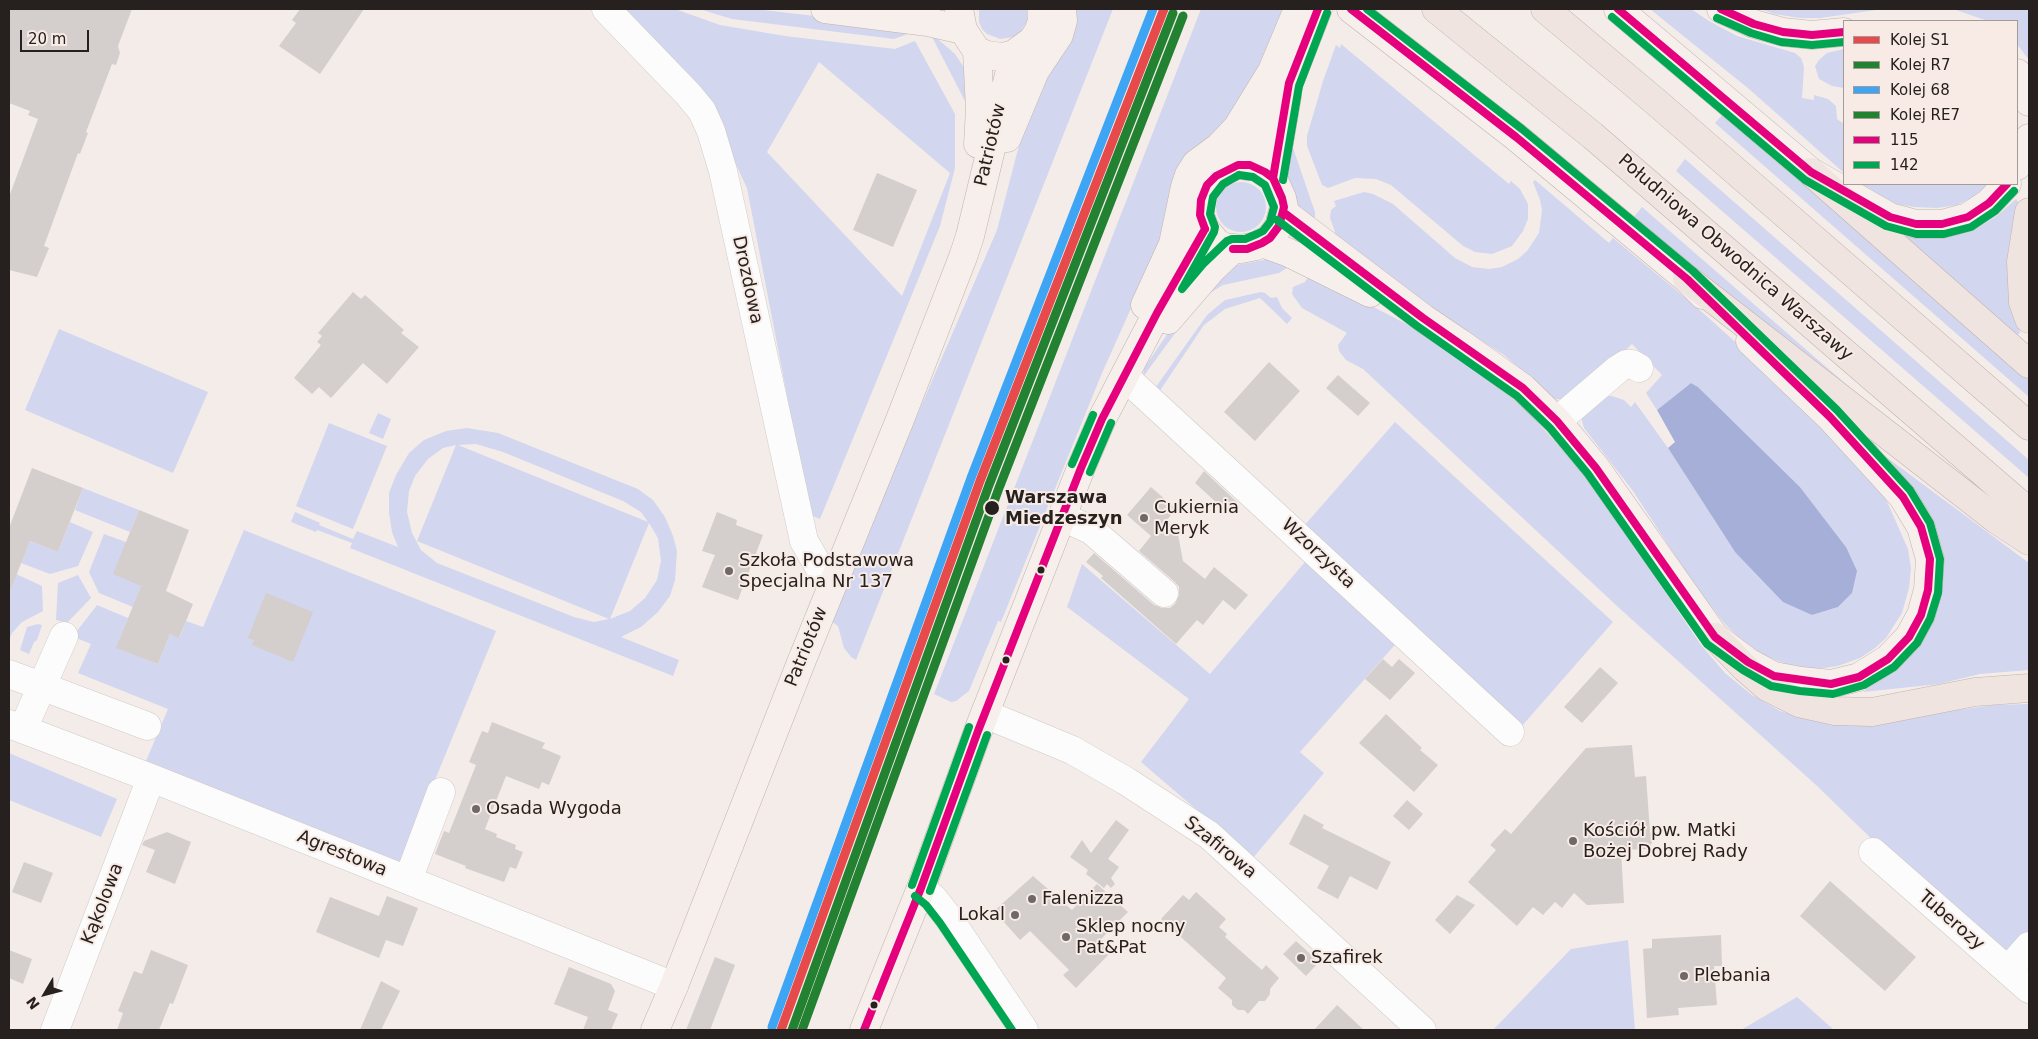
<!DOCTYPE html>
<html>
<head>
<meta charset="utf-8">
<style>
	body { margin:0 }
	#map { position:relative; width:2038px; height:1039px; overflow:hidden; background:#f4ece9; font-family:"DejaVu Sans",sans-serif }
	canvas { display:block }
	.frame { position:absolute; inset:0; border:10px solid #26211f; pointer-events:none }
	.legend { position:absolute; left:1843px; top:20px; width:175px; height:165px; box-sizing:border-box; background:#f8ebe5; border:1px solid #a49a96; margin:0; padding:6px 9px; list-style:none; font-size:15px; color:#26211f }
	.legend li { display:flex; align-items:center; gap:10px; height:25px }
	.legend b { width:25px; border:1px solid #a49a96 }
	.north { position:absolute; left:20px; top:969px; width:50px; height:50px; -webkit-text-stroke:4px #f8ebe5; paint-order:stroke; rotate:233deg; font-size:14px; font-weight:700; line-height:20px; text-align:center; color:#26211f }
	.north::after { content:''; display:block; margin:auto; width:18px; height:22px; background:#26211f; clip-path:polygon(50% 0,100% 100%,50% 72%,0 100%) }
	.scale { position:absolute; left:20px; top:30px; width:69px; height:22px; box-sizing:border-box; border:2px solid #26211f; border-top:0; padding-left:6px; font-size:15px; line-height:18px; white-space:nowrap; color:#26211f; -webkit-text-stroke:4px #f8ebe5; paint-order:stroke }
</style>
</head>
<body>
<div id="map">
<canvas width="2038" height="1039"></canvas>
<div class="frame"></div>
<ul class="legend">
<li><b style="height:6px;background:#e74a4a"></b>Kolej S1</li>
<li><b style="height:6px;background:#238132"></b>Kolej R7</li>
<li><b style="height:6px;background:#3ea5f4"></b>Kolej 68</li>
<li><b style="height:6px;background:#238132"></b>Kolej RE7</li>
<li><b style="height:6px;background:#e5007d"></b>115</li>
<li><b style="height:6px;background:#00a651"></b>142</li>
</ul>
<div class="north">N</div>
<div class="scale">20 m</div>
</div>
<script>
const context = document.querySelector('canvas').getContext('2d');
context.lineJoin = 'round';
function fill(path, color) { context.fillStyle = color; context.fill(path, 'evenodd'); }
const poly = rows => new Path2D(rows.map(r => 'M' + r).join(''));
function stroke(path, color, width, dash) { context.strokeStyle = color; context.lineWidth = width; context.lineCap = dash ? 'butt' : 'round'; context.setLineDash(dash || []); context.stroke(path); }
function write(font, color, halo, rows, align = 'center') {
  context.font = font + ' "DejaVu Sans",sans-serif'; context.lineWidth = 4; context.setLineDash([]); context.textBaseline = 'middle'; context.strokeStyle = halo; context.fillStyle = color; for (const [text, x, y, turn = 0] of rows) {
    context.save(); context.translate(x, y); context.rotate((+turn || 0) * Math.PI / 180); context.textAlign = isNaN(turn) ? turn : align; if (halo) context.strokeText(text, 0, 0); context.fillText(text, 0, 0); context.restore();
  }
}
fill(poly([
	[620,9,675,9,720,25,785,36,895,49,915,41,955,114,955,168,940,226,820,519,810,515,747,188,704,97],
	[819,62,950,173,902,296,767,152],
	[699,9,755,9,909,27,908,34,894,39,732,19],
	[979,9,1027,9,1027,21,1020,33,1014,37,1000,39,987,34,982,29,979,22],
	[1073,9,1113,9,856,660,851,657,844,648,838,626,831,621,858,552,997,230,1017,153,1034,98],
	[1201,9,1287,9,1272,51,1159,246,1102,373,1001,622,998,621,969,691,956,701,951,702,934,694],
	[1650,9,1691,9,1709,21,1737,36,1795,53,1801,58,1804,67,1802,98,1814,100,1814,95,1828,99,1836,106,1837,119,1844,124,1844,173,1749,89],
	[1761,9,1883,9,1820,18,1800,18,1774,14],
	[1953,9,2029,9,2029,60,2017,44,2017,21,1988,21],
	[931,35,939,40,955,54,965,69,966,103],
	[1341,44,1509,184,1511,181,1520,189,1528,204,1528,219,1523,231,1512,246,1492,254,1475,252,1463,246,1391,185,1376,179,1355,178,1328,188,1322,185,1307,146,1307,136,1323,81,1336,45,1340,48],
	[1844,49,1844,88,1832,86,1819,79,1815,66,1819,60,1827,53],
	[1724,113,2029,378,2029,397,1715,123],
	[1292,145,1315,212,1315,223,1299,213,1288,179,1286,168],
	[1685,159,2029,460,2029,478,1676,171],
	[1535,180,1609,243,1613,238,1693,304,1751,356,1805,407,1885,497,1908,549,1911,568,1909,588,1902,613,1886,638,1875,648,1860,658,1838,666,1817,669,1786,664,1763,655,1738,637,1724,623,1693,583,1633,491,1584,428,1581,417,1601,395,1612,396,1624,400,1631,407,1635,402,1668,448,1735,552,1812,615,1838,607,1852,593,1846,547,1800,487,1698,387,1691,383,1657,410,1646,393,1662,375,1632,344,1578,396,1570,400,1555,399,1504,355,1374,273,1330,241,1335,232,1330,218,1331,210,1336,206,1334,201,1364,192,1373,194,1393,204,1455,258,1472,267,1489,269,1502,267,1518,259,1527,251,1539,233,1542,210,1540,200,1533,182],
	'1216 207a25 25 0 1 1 50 0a25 25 0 1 1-50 0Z',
	[1858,184,1988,184,1974,197,1957,205,1937,208,1914,207,1895,204,1875,195],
	[2016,199,2019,203,2017,322,2020,333,2016,336,1905,238,1907,236,1934,238,1954,235,1979,227,1997,216],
	[1642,207,1916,445,1633,218],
	[1269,259,1290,266,1279,273,1223,285,1213,291,1195,306,1143,377,1144,368,1166,336,1196,301,1231,266],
	[1310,274,1414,328,1494,382,1529,413,1578,467,1606,504,1701,645,1725,673,1752,695,1780,711,1795,716,1879,721,1993,705,2029,704,2029,936,2007,961,1883,850,1816,785,1618,607,1363,369,1346,360,1339,351,1338,345,1347,333,1302,308,1292,294,1293,287,1305,282],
	[1261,292,1265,293,1271,298,1277,297,1282,308,1292,318,1287,324,1260,298,1225,309,1204,325,1157,395,1153,391,1207,315,1225,300],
	[59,329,208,392,173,473,25,410],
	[378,413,391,419,383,439,369,433],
	[1395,422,1613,622,1521,727,1303,527],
	[329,423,387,446,353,529,296,506],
	[467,428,498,433,638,489,653,500,665,517,673,536,677,551,675,580,670,596,658,612,641,627,621,637,679,660,673,676,350,548,352,543,317,530,316,532,291,522,295,512,320,523,319,525,353,539,357,531,398,547,392,532,389,513,389,493,396,475,409,453,424,440,446,431],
	[476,444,503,452,623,501,641,512,648,522,458,445],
	[456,445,417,541,609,619,594,622,574,617,437,563,421,550,412,533,407,512,409,491,415,476,428,459,443,448],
	[649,523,658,538,661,561,657,580,645,598,630,611,610,619],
	[1885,456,2029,563,2029,670,1980,674,1939,684,1863,692,1891,673,1906,660,1923,634,1917,499],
	[83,488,139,510,130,532,75,510],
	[70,522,93,532,78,566,50,574,21,563,30,541,58,552],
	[244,530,496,631,401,863,146,761,168,709,78,673,91,644,74,637,77,631,97,605,128,618,117,648,158,664,170,634,180,637,186,621,203,627],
	[104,534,126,542,141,586,133,607,99,593,89,572],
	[1310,556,1401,638,1300,752,1324,773,1253,858,1141,762,1189,699,1067,607,1082,564,1210,674],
	[16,574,42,586,43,611,22,622,12,633,9,640,9,594],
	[78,575,91,598,67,623,56,620,58,583],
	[38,624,42,625,37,640,34,642,29,654,20,650,27,627],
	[9,753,117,799,101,837,9,800],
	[1628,940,1635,1030,1493,1030,1571,949],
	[1797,997,1834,1030,1741,1030]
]), '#d2d6ef');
fill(poly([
	[1691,383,1698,387,1800,487,1846,547,1857,571,1852,593,1838,607,1812,615,1783,602,1735,552,1668,448,1675,442,1657,410]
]), '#a6afd8');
fill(poly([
	[9,9,132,9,118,46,120,53,116,65,112,64,86,132,88,133,80,154,78,153,44,246,49,248,37,277,9,270,9,197,38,119,28,115,30,111,9,103],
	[300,9,364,9,320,74,279,46,296,23,292,20],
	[877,173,917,190,893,247,853,230],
	[353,292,361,299,365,295,404,330,401,333,419,347,387,384,363,363,331,398,319,387,312,394,294,378,321,345,317,342,322,336,318,333],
	[1269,362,1300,391,1255,441,1224,412],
	[1338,375,1370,403,1358,416,1326,388],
	[32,468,83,488,58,552,30,541,10,591,9,528],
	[1204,471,1238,503,1229,514,1195,483],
	[1151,487,1176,509,1166,521,1177,529,1183,561,1205,579,1214,567,1248,595,1235,610,1223,600,1203,625,1197,620,1176,644,1101,578,1103,576,1086,562,1094,553,1154,605,1162,608,1170,608,1175,604,1179,595,1179,587,1175,582,1139,551,1151,536,1127,515],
	[139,510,189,530,166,591,193,604,179,638,170,634,158,664,116,648,141,586,113,574],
	[717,512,737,520,736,525,763,535,738,600,702,587,715,555,702,551],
	[266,593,313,612,293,662,252,645,254,640,248,638],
	[1383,659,1392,667,1399,659,1415,673,1390,700,1365,679],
	[1600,667,1618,683,1582,723,1564,707],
	[1386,714,1422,748,1420,750,1438,765,1414,792,1359,743],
	[492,722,545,743,542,748,561,756,549,785,542,782,539,789,506,776,485,829,497,834,496,837,516,845,515,849,523,852,516,869,510,867,504,882,465,868,466,866,435,854,444,831,449,833,476,765,469,762,482,731,488,733],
	[1632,745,1635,777,1646,776,1650,832,1653,838,1652,843,1647,849,1621,850,1624,903,1587,905,1574,893,1562,908,1555,902,1543,915,1533,907,1517,926,1468,882,1496,850,1490,845,1505,829,1511,834,1586,748],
	[1407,800,1423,814,1409,830,1393,816],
	[1304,814,1324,825,1322,828,1391,862,1377,890,1350,876,1338,899,1317,888,1329,866,1289,844],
	[1116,820,1129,830,1108,859,1119,867,1111,878,1115,884,1111,888,1107,884,1104,888,1086,874,1088,870,1070,857,1082,840,1091,853],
	[167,832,191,842,175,884,146,872,155,850,142,845,144,841],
	[24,862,53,873,41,903,12,892],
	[1033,876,1072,910,1097,884,1128,912,1101,939,1113,950,1076,988,1063,975,1069,970,1030,931,1020,940,994,911],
	[1830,881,1916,957,1885,991,1800,916],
	[1196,892,1226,919,1219,927,1227,934,1225,937,1262,970,1266,965,1279,978,1270,989,1270,994,1265,1001,1259,1001,1248,1014,1244,1010,1238,1010,1232,1005,1232,1000,1218,988,1226,978,1161,919,1183,895,1189,900],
	[1457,895,1475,905,1450,934,1435,920],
	[387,896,418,908,403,946,386,940,379,958,316,932,330,897,379,916],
	[1721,935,1722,966,1714,966,1717,1005,1678,1008,1679,1015,1647,1018,1643,949,1652,948,1652,939],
	[1296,941,1319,962,1306,976,1283,954],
	[9,950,32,959,23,984,9,978],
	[151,950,188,965,173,1004,170,1003,159,1030,117,1030,123,1013,118,1011,134,971,142,974],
	[715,957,735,965,710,1030,686,1030],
	[569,967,611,984,615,991,608,1010,618,1014,611,1030,583,1030,588,1017,554,1004],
	[381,981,400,991,381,1030,360,1030],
	[1337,1005,1364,1030,1314,1030]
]), '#d4cecc');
const minor = poly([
	[606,9,688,94,702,111,711,131,723,171,804,541,819,567,825,572,835,577],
	[1125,377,1510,732],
	[1557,421,1618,369,1626,364,1632,364,1639,368],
	[1063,517,1091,530,1164,593],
	[9,674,147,726],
	[985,714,1072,750,1126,781,1209,835,1422,1030],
	[9,724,151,778,674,986],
	[23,729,64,636],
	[1873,852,2029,989],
	[408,880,441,792],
	[921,888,933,898,948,917,1024,1030],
	[2008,970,2029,946],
	[55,1030,151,778]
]);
const major = poly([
	[825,9,928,22,963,30],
	[959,9,963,30,977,51,987,55,1002,57,1014,54,1033,40,1038,32,1042,21,1042,9],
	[1351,9,1516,137,1687,279,1703,295],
	[1618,9,1811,172,1890,217,1916,224,1942,224,1968,217,1989,203,2007,184],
	[1721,9,1754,24,1783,32,1812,35,1844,32],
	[977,51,980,109,978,144],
	[2017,73,2027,94,2029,102],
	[1007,138,1035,71,1059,35,1063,21,1062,9],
	[1238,165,1257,167,1273,178,1282,198,1284,207,1279,226,1270,238,1256,246,1241,249,1224,247,1217,243,1205,229,1200,215,1201,200,1207,185,1223,171,1238,165],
	[1238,165,1249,150,1289,83,1318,9],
	[2017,166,2029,138],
	[1273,178,1287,97],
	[1283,212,1423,318,1460,343,1523,388,1557,421,1596,468,1715,637,1748,662,1774,676,1801,681,1831,684,1859,677,1888,659,1909,637,1921,615,1928,590,1930,559,1921,527,1903,497,1884,476,1830,417,1750,341],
	[1262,243,1287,252,1370,293],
	[1145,305,1173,244,1185,187,1189,175,1196,164,1219,147,1237,128,1272,71,1298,9],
	[1168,320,1212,269,1233,249],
	[655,1030,674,986,802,660,899,422,963,257,970,236,1014,54],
	[864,1030,921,888,978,731,1081,468,1102,419,1157,313,1205,229]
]);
const highway = poly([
	[1436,9,1593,136,2029,512],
	[1545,9,1656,102,2029,426],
	[1811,172,2029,364],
	[2029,212,2021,262,2023,302,2029,319],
	[1687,279,1997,520,2029,541],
	[1715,637,1745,668,1767,687,1799,703,1835,711,1872,712,1975,692,2029,688]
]);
stroke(minor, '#d0cac7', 29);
stroke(major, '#c1b3ad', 29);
stroke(highway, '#c1b3ad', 29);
stroke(minor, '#fdfcfc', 28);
stroke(major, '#f6efeb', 28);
stroke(highway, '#f0e4e0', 28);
stroke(poly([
	[1618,9,1811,172,1890,217,1916,224,1942,224,1968,217,1989,203,2007,184],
	[1721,9,1754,24,1783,32,1812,35,1844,32],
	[1273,178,1289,83,1318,9],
	[1283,212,1423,318,1523,388,1557,421,1596,468,1715,637,1748,662,1774,676,1831,684,1859,677,1888,659,1909,637,1921,615,1928,590,1930,559,1921,527,1903,497,1830,417,1687,279,1516,137,1351,9],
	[1205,229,1200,215,1201,200,1207,185,1216,176,1238,165,1250,165,1265,172,1273,178,1282,198,1284,207,1279,226,1270,238,1262,243,1247,249,1233,249],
	[864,1030,921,888,978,731,1081,468,1102,419,1157,313,1205,229]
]), '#e5007d', 8);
stroke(poly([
	[1612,17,1805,180,1886,226,1916,234,1944,234,1971,227,1995,211,2014,191],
	[1717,18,1751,33,1781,42,1812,45,1844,42],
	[1239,175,1253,177,1265,185,1274,207,1270,222,1263,231,1257,234,1245,239,1232,239,1227,241,1204,263,1182,289,1214,232,1215,227,1210,214,1213,197,1223,184,1239,175],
	[1283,180,1299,86,1327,13],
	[1277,220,1417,326,1517,396,1550,428,1588,474,1707,644,1743,670,1771,686,1800,691,1833,694,1864,685,1894,667,1917,643,1930,619,1938,593,1940,559,1930,523,1910,490,1837,410,1693,271,1522,129,1367,9],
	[1072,464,1093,415],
	[1090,472,1111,423],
	[912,885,969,727],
	[930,891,987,735],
	[915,896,926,905,940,923,1012,1030]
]), '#00a651', 8);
stroke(poly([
	[781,1030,980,481,1164,9]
]), '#e74a4a', 9);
stroke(poly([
	[792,1030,989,485,1173,13]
]), '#238132', 9);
stroke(poly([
	[772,1027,971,478,1153,9]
]), '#3ea5f4', 9);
stroke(poly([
	[802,1030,999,488,1183,16]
]), '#238132', 9);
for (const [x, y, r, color] of [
	[992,508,8,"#26211f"],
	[1144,518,5,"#6e6866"],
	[1041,570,4.5,"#26211f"],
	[729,571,5,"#6e6866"],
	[1006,660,4.5,"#26211f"],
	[476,809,5,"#6e6866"],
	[1573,841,5,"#6e6866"],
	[1032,899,5,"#6e6866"],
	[1015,915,5,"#6e6866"],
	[1066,937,5,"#6e6866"],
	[1301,958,5,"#6e6866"],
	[1684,976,5,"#6e6866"],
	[874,1005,4.5,"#26211f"]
]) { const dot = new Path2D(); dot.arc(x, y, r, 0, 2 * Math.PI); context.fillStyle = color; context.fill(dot); stroke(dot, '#f8ebe5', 2); }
write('18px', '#26211f', '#f8ebe5', [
	["Patriotów",991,145,-77],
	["Południowa Obwodnica Warszawy",1735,258,41],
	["Drozdowa",747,280,78],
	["Wzorzysta",1318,554,43],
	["Patriotów",807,647,-68],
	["Szafirowa",1220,848,39],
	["Agrestowa",342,854,22],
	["Kąkolowa",103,904,-69],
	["Tuberozy",1951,921,41]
]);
write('bold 18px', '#26211f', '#f8ebe5', [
	["Warszawa",1005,498],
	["Miedzeszyn",1005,519]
], 'left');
write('18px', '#26211f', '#f8ebe5', [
	["Cukiernia",1154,508],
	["Meryk",1154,529],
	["Szkoła Podstawowa",739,561],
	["Specjalna Nr 137",739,582],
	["Osada Wygoda",486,809],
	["Kościół pw. Matki",1583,831],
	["Bożej Dobrej Rady",1583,852],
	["Falenizza",1042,899],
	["Lokal",1005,915,"right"],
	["Sklep nocny",1076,927],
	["Pat&Pat",1076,948],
	["Szafirek",1311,958],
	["Plebania",1694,976]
], 'left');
</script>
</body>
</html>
